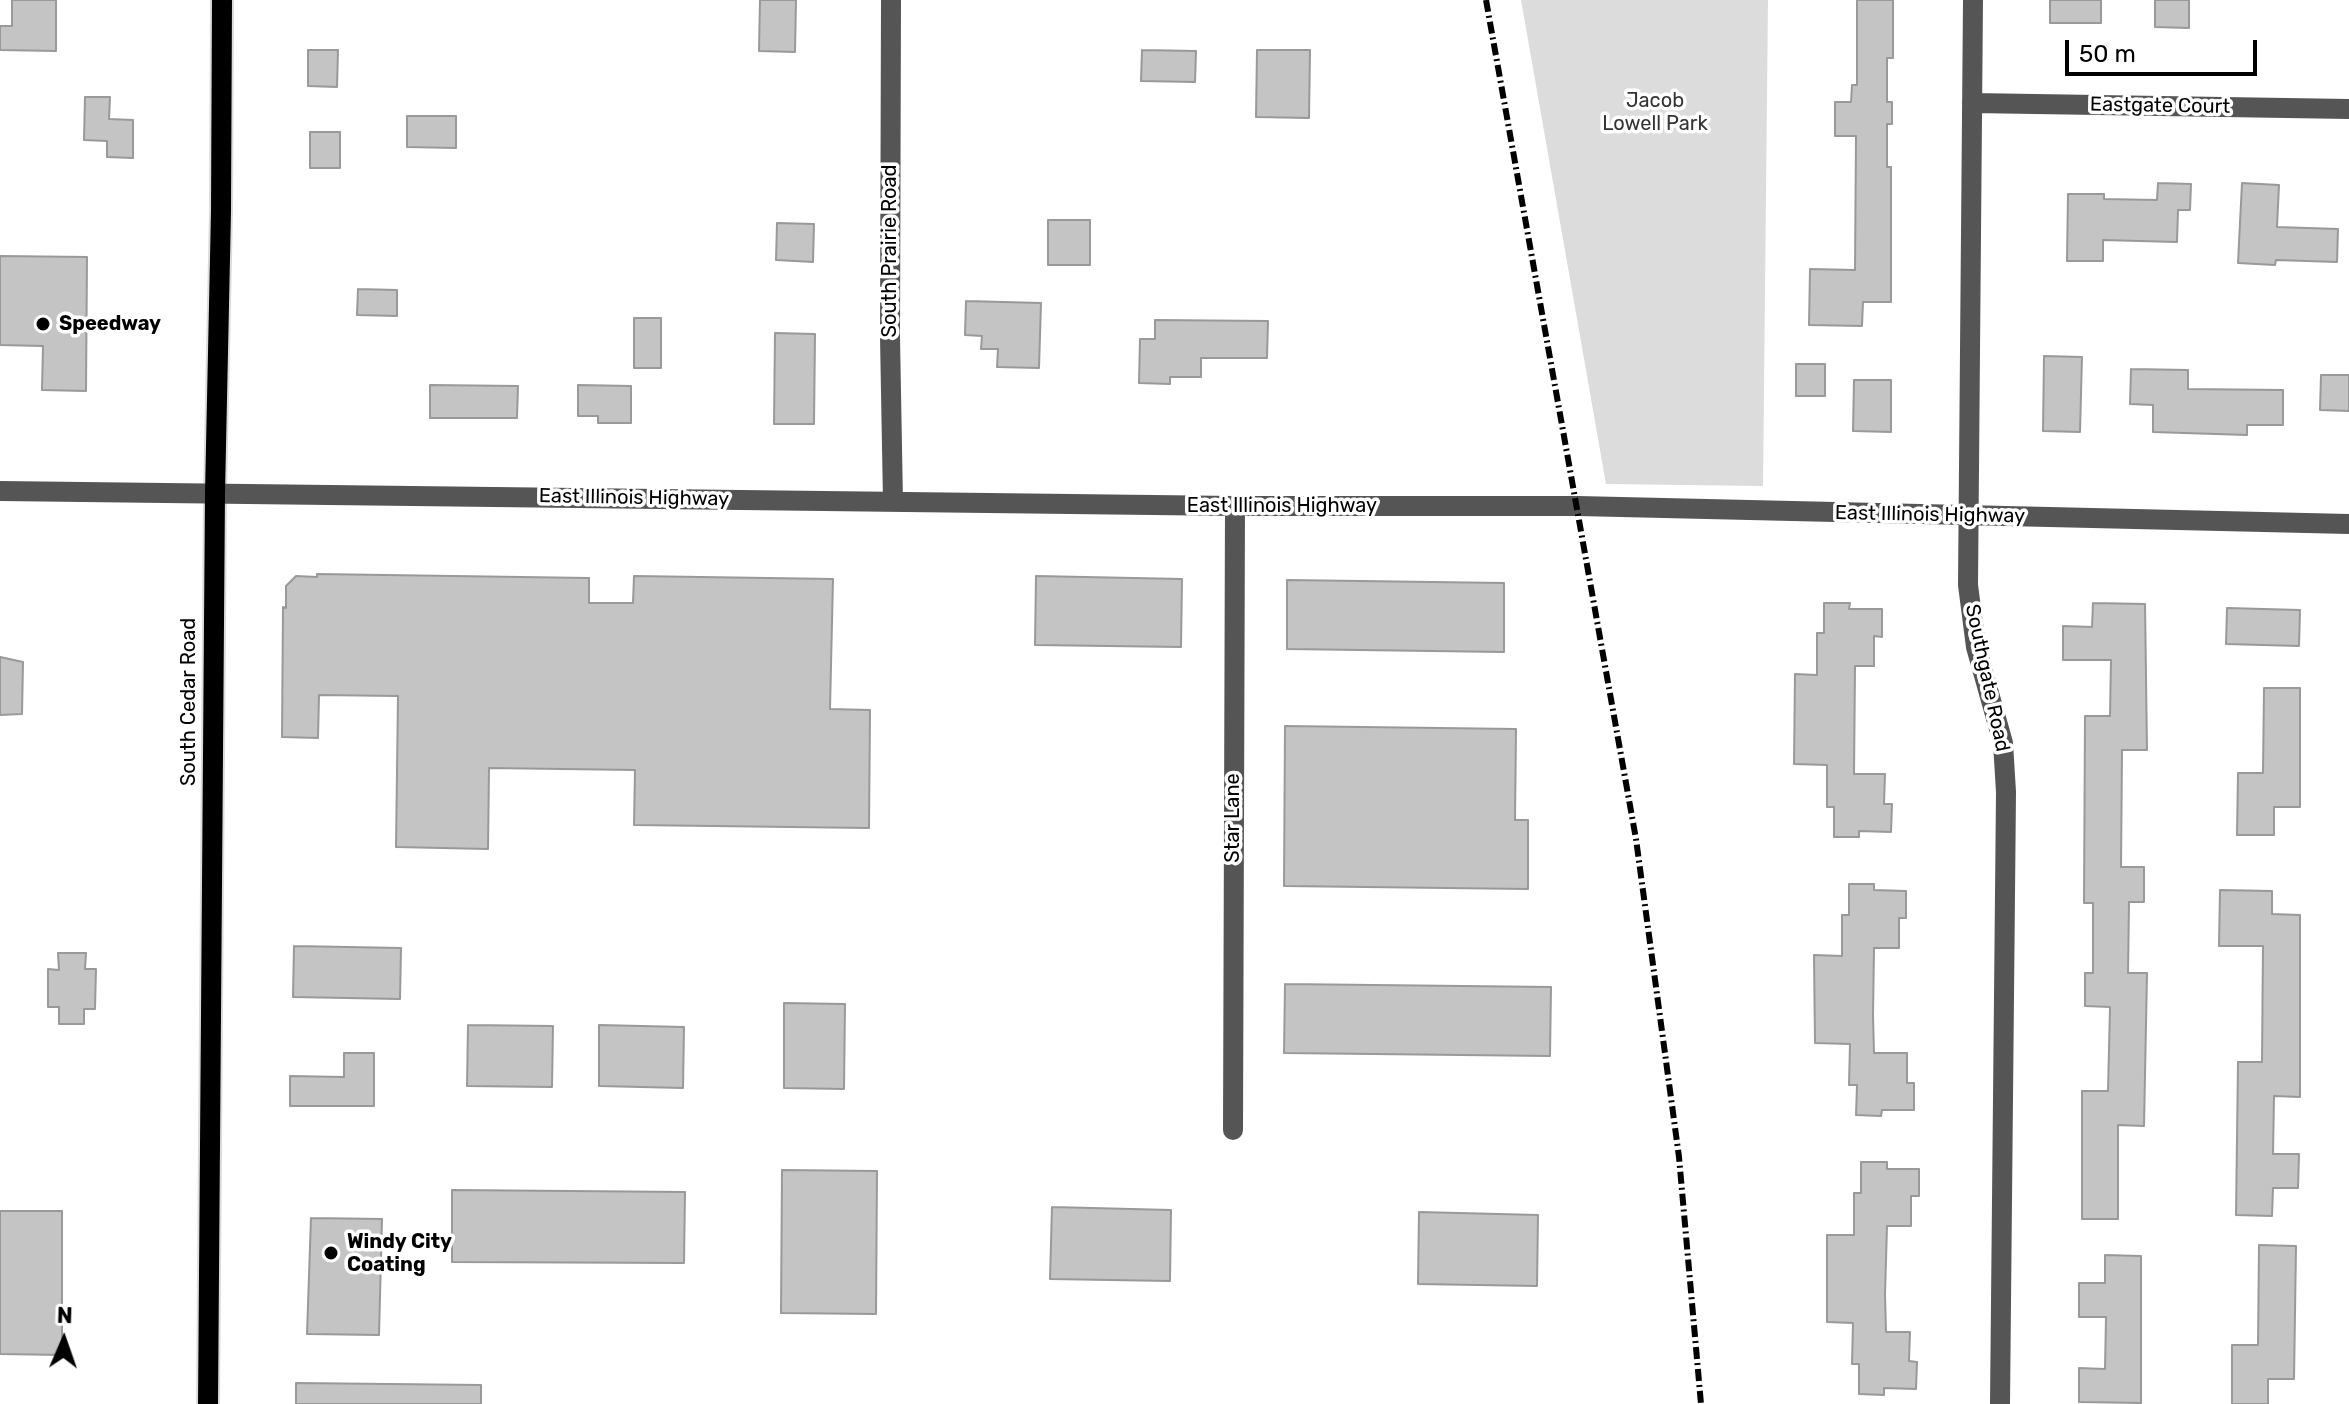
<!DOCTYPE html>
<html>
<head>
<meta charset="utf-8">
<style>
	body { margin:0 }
	#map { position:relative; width:2349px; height:1404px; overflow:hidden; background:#fff; font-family:Rubik,sans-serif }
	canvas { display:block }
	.north { position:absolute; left:24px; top:1300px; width:80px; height:80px; -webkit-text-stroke:6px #fff; paint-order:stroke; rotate:2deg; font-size:22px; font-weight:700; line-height:32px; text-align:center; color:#000 }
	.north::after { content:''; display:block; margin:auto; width:28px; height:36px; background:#000; clip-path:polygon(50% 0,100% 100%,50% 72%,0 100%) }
	.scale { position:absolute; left:2065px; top:40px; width:192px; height:36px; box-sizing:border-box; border:4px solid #000; border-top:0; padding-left:10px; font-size:24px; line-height:28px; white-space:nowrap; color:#000; -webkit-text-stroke:6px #fff; paint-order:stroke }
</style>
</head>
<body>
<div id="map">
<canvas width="2349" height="1404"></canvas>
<div class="north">N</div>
<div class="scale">50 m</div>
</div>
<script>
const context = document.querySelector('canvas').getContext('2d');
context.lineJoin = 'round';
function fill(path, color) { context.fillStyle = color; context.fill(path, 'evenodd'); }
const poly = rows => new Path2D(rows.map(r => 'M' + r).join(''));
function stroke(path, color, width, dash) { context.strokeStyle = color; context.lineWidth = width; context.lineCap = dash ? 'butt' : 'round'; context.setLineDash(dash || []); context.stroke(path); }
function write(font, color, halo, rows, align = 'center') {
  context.font = font + ' Rubik,sans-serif'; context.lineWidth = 7; context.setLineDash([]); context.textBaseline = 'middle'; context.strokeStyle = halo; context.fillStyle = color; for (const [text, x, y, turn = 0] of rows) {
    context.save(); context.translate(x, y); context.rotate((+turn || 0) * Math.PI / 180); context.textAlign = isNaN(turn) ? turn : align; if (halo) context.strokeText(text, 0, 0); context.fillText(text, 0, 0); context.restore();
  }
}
fill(poly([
	[1521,0,1768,0,1763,486,1606,484]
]), '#dcdcdc');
const building = poly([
	[12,0,56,0,56,51,0,50,0,26,12,26,12,0],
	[760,0,796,0,795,52,759,51,760,0],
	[1857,0,1893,0,1893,58,1887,58,1887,102,1892,102,1892,124,1887,124,1887,167,1891,167,1891,302,1863,302,1862,326,1809,325,1810,269,1855,270,1856,136,1835,136,1835,102,1851,102,1852,85,1857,85,1857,0],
	[2050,0,2101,0,2101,23,2050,23,2050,0],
	[2155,0,2189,0,2189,28,2155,27,2155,0],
	[308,50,338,50,337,87,308,86,308,50],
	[1142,50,1196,51,1195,82,1141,81,1142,50],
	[1257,50,1310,50,1309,118,1256,117,1257,50],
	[85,97,110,97,109,119,133,120,133,158,107,157,107,141,84,140,85,97],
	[407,116,456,116,456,148,407,147,407,116],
	[310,132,340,132,340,168,310,168,310,132],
	[2158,183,2191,184,2190,210,2178,210,2177,242,2103,240,2103,261,2067,261,2068,194,2104,194,2104,199,2157,200,2158,183],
	[2242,183,2279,185,2277,227,2338,229,2337,262,2276,260,2275,265,2238,263,2242,183],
	[1048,220,1090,220,1090,265,1048,265,1048,220],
	[777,223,814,224,813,262,776,260,777,223],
	[0,256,87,257,86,391,42,390,43,346,0,345,0,256],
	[358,289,397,290,397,316,357,315,358,289],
	[966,301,1041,303,1039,368,997,367,998,349,981,349,982,336,965,335,966,301],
	[634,318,661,318,661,368,634,368,634,318],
	[1155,320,1268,321,1267,358,1201,358,1201,377,1170,377,1170,384,1139,383,1140,339,1155,339,1155,320],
	[775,333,815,334,814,424,774,424,775,333],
	[2044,356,2082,357,2080,432,2043,431,2044,356],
	[1796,364,1825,364,1825,396,1796,396,1796,364],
	[2131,369,2188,370,2188,389,2283,390,2283,425,2247,425,2247,435,2153,432,2153,405,2130,404,2131,369],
	[2321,375,2349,375,2349,411,2320,410,2321,375],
	[1854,380,1891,380,1891,432,1853,431,1854,380],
	[430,385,518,386,517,418,430,418,430,385],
	[578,385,631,386,631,423,598,423,598,416,578,416,578,385],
	[317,574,589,578,589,603,633,603,634,576,833,579,830,709,870,710,869,828,634,825,635,770,489,768,488,849,396,847,398,696,319,695,318,738,282,737,283,607,286,608,286,586,296,576,317,577,317,574],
	[1036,576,1182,579,1181,647,1035,645,1036,576],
	[1287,580,1504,583,1504,652,1287,649,1287,580],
	[1824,603,1850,603,1849,609,1882,609,1882,637,1874,636,1874,666,1855,666,1854,774,1885,774,1884,804,1892,804,1891,832,1859,831,1859,837,1834,837,1834,807,1827,807,1827,765,1794,764,1795,674,1817,675,1817,633,1824,633,1824,603],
	[2093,603,2145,604,2147,750,2122,750,2121,867,2144,867,2144,902,2129,902,2128,973,2147,973,2144,1126,2118,1125,2118,1219,2082,1219,2082,1091,2108,1091,2110,1007,2085,1006,2085,973,2093,973,2093,903,2084,903,2085,716,2110,716,2111,660,2063,660,2063,626,2092,627,2093,603],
	[2227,608,2300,610,2299,646,2226,644,2227,608],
	[0,657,23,662,22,714,0,715,0,657],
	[2264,688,2300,688,2300,807,2274,807,2274,835,2237,835,2238,773,2263,773,2264,688],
	[1285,726,1516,729,1515,820,1528,820,1528,889,1284,886,1285,726],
	[1849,884,1874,884,1874,890,1906,891,1906,918,1899,918,1899,948,1874,948,1873,1015,1874,1053,1907,1053,1907,1083,1914,1083,1914,1110,1882,1110,1881,1116,1856,1115,1857,1085,1849,1085,1850,1044,1815,1043,1814,955,1842,956,1842,915,1849,915,1849,884],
	[2220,890,2272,891,2272,914,2300,915,2300,1097,2274,1096,2273,1154,2299,1154,2298,1188,2273,1188,2272,1216,2236,1215,2238,1062,2262,1062,2263,946,2219,946,2220,890],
	[294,946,401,948,400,999,293,997,294,946],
	[58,953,86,953,85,969,96,969,95,1009,84,1009,84,1024,59,1024,59,1007,48,1007,48,969,59,970,58,953],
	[1285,984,1551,987,1550,1056,1284,1053,1285,984],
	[784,1003,845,1004,844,1089,784,1088,784,1003],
	[468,1025,553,1026,552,1087,467,1086,468,1025],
	[599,1025,684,1027,683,1088,599,1086,599,1025],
	[344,1053,374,1053,374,1106,290,1106,290,1076,344,1077,344,1053],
	[1861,1162,1887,1162,1887,1169,1919,1169,1919,1196,1911,1196,1911,1226,1887,1226,1885,1294,1886,1332,1910,1332,1909,1361,1917,1362,1916,1389,1884,1388,1884,1395,1859,1394,1859,1364,1852,1364,1853,1323,1827,1322,1827,1235,1854,1235,1854,1193,1861,1193,1861,1162],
	[782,1170,877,1171,876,1314,781,1313,782,1170],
	[452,1190,685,1192,684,1263,452,1262,452,1190],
	[1052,1207,1171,1210,1170,1281,1050,1279,1052,1207],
	[0,1211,62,1211,62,1355,0,1354,0,1211],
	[1419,1212,1538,1215,1537,1286,1418,1284,1419,1212],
	[311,1218,382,1219,379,1335,307,1334,311,1218],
	[2259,1245,2296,1246,2294,1379,2268,1379,2268,1404,2232,1404,2232,1345,2258,1345,2259,1245],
	[2105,1255,2141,1256,2141,1403,2079,1402,2079,1368,2105,1369,2106,1317,2079,1317,2079,1283,2105,1283,2105,1255],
	[296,1383,481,1385,481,1404,296,1404,296,1383]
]);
fill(building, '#c4c4c4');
stroke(building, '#999', 2);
const major = poly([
	[208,1404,215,493,221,211,222,0]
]);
stroke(major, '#dbdbdb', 24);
stroke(poly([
	[891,0,890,337,893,502],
	[1973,0,1968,585,1976,647,2003,743,2006,792,2000,1404],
	[1972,103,2349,109],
	[0,491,1235,506,1578,506,2349,524],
	[1233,1130,1235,506]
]), '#555', 20);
stroke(major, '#000', 20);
stroke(poly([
	[1486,0,1636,839,1679,1157,1701,1404]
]), '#000', 6, [12, 4, 2, 4]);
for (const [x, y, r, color] of [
	[43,324,8,"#000"],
	[331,1253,8,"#000"]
]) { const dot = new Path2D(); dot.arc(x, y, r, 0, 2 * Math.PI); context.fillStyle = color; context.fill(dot); stroke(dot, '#fff', 3); }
write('20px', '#333', '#fff', [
	["Jacob",1655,101],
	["Lowell Park",1655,124]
]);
write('20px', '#000', '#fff', [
	["Eastgate Court",2160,106,1],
	["South Prairie Road",890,251,-90],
	["East Illinois Highway",634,498,1],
	["East Illinois Highway",1282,506],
	["East Illinois Highway",1930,515,1],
	["Southgate Road",1987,678,78],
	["South Cedar Road",189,702,-90],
	["Star Lane",1233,818,-90]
]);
write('bold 20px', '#000', '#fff', [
	["Speedway",59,324],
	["Windy City",347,1242],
	["Coating",347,1265]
], 'left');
</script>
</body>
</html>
